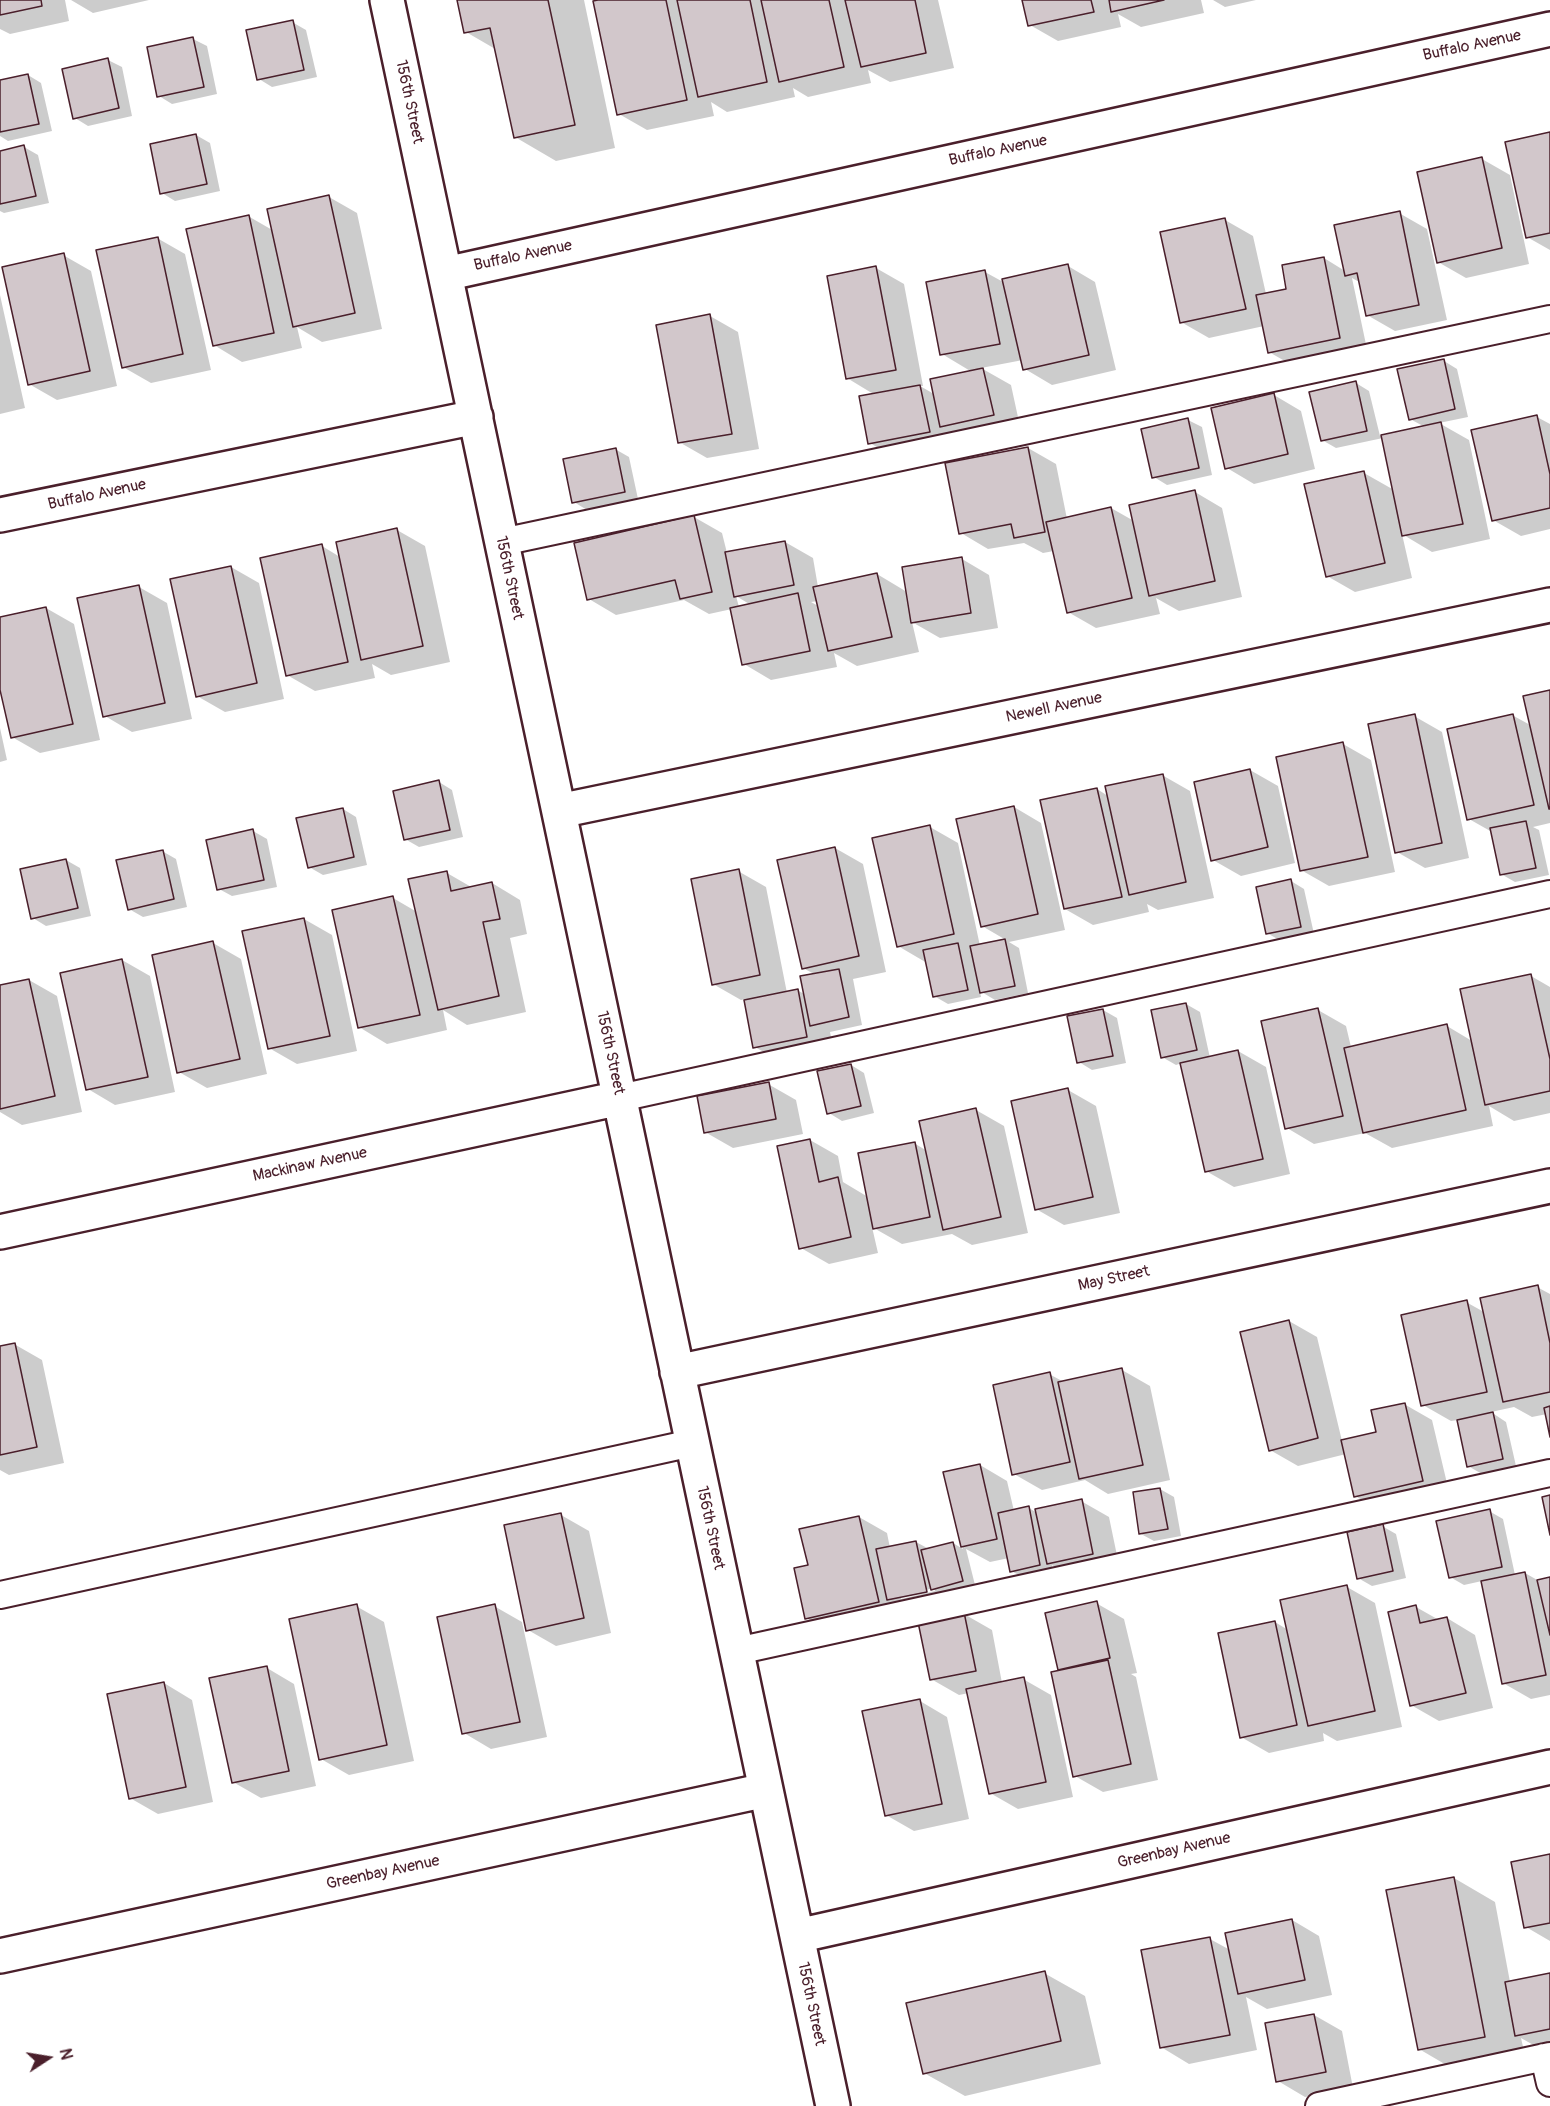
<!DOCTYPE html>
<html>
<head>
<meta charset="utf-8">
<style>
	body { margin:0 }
	#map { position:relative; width:1550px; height:2106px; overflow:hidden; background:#fff; font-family:Pangolin,sans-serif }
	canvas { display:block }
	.north { position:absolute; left:18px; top:2028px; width:60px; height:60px; -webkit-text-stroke:4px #fff; paint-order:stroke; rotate:78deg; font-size:16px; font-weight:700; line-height:24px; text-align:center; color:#4a1f2b }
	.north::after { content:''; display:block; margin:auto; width:21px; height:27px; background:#4a1f2b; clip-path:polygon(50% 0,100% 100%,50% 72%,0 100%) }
</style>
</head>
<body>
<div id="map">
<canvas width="1550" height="2106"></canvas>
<div class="north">N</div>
</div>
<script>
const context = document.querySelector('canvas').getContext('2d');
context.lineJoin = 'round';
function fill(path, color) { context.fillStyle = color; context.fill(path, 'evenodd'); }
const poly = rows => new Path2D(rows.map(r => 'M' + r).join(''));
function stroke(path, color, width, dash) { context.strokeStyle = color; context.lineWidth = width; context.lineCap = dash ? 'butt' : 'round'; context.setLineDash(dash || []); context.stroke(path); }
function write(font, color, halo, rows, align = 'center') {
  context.font = font + ' Pangolin,sans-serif'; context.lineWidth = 5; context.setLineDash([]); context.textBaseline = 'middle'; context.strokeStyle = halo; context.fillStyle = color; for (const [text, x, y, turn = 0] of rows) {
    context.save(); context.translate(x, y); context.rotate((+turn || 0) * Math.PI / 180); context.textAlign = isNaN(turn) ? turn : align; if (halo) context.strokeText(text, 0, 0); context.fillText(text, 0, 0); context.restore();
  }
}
fill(poly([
	[0,0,65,0,69,21,10,34,0,29],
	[71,0,149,0,93,13],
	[458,0,584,0,615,148,556,161,515,137,497,50,466,32],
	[605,0,938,0,954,68,890,82,868,70,871,83,808,97,793,88,795,97,727,112,711,102,714,116,647,130,619,114],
	[1024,0,1201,0,1204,13,1141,27,1118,14,1121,27,1058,41,1030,25],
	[1213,0,1256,0,1225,7],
	[292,22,306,30,317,77,272,87,259,79],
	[193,39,207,46,217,94,172,104,159,96],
	[108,60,122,67,132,116,88,126,75,118],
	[28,75,41,83,52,131,8,141,0,136,0,82],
	[1550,134,1550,250,1527,237],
	[196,135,210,143,220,191,175,201,162,193],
	[24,147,38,155,49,203,4,213,0,211,0,153],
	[1482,159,1510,175,1529,264,1466,278,1438,262],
	[329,197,357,213,382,329,322,342,297,327,302,348,242,362,214,345,248,216,274,231],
	[1399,213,1427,229,1447,320,1395,331,1367,315,1361,283,1352,278,1368,354,1297,368,1269,352,1264,326,1209,338,1181,322,1225,220,1253,236,1266,294,1288,290,1324,258,1345,271],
	[157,238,185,254,211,370,151,383,123,367],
	[63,255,91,271,117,386,57,400,29,384],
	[1068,266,1095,282,1116,370,1052,385,1025,369,1023,360,981,368,1011,385,1021,431,897,459,870,443,875,395,847,378,876,268,904,284,923,386,920,386,934,394,972,372,942,354,985,272,1005,283],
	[0,295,25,408,0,414],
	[710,316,738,332,759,449,707,458,679,442],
	[1444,361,1457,369,1468,417,1439,423,1469,440,1490,539,1432,552,1402,534,1412,578,1355,592,1327,576,1364,473,1394,490,1383,438,1336,448,1322,440,1356,383,1369,391,1380,436,1425,427,1410,419],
	[1274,395,1301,411,1315,469,1254,484,1227,468],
	[1537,417,1550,424,1550,529,1521,536,1493,520],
	[1188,420,1202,427,1212,475,1167,485,1154,477],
	[1028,448,1056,464,1067,519,1111,508,1134,521,1195,492,1222,508,1242,597,1179,611,1156,598,1160,614,1096,628,1068,612,1054,551,1043,553,1024,543,988,549,961,533],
	[615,449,629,457,638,499,587,510,574,502],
	[694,517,722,533,727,553,785,542,813,558,818,587,877,574,907,592,962,559,989,575,998,628,940,638,912,622,919,652,857,666,834,653,837,667,771,680,744,664,732,609,709,614,684,600,616,615,589,599],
	[736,596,751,605,739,607],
	[818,601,820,607,811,602],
	[397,530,425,546,450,662,391,675,372,664,375,678,315,691,287,675,322,546,340,557],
	[231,567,259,583,284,699,225,712,197,696],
	[139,587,167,603,192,719,132,732,105,716],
	[46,608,74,624,100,740,40,753,12,737,0,683,0,619],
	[1550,691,1550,823,1533,827,1539,830,1549,875,1515,882,1501,874,1492,832,1469,819,1512,715,1532,726],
	[1414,716,1442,732,1469,858,1425,868,1397,852],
	[0,728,7,760,0,762],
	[1343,744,1371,760,1395,872,1329,886,1301,870],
	[1250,770,1278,786,1295,863,1241,876,1213,860],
	[1162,775,1190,791,1214,898,1158,910,1147,904,1149,912,1093,925,1065,909,1097,789,1108,796],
	[439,782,452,790,463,837,419,847,405,839],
	[1014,807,1041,823,1065,930,1009,942,1019,948,1028,993,995,1000,980,991,981,997,948,1004,934,996,927,963,898,946,930,827,958,843,980,946,1006,940,982,926],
	[343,809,356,817,367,865,323,875,309,867],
	[253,831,267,839,277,887,232,896,219,889],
	[835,848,863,864,886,972,853,979,862,1025,830,1032,834,1052,783,1063,755,1047,745,999,741,1000,713,984,738,871,766,887,787,993,797,990,806,995,816,975,803,968],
	[162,851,176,859,187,907,143,917,129,909],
	[66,860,80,868,91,916,46,926,33,918],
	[447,873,473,888,492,883,520,900,527,934,510,938,526,1012,467,1025,443,1010,447,1030,387,1044,359,1027,393,898,417,912],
	[1291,881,1304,889,1314,934,1281,941,1267,933],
	[304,919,332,935,357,1051,297,1064,269,1048],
	[213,943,241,959,267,1074,207,1088,179,1072],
	[122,960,150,976,175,1092,115,1105,88,1089],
	[1531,976,1550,987,1550,1113,1514,1121,1489,1106,1493,1126,1392,1148,1365,1133,1314,1144,1287,1128,1318,1010,1346,1026,1351,1047,1447,1026,1472,1041],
	[29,980,57,996,82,1112,22,1125,0,1112,0,987],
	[1186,1004,1200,1012,1210,1058,1238,1051,1266,1067,1290,1174,1234,1187,1206,1171,1182,1063,1176,1065,1162,1057],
	[1103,1010,1117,1018,1126,1063,1092,1070,1079,1062],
	[851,1065,864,1073,874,1113,842,1121,829,1113],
	[768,1084,796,1100,803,1134,733,1148,705,1132],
	[1068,1090,1096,1106,1120,1213,1064,1225,1036,1209],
	[976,1110,1004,1126,1028,1233,972,1245,952,1234,902,1244,872,1227,878,1253,829,1264,801,1248,810,1140,838,1156,843,1182,868,1197,914,1143,927,1151],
	[1537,1287,1550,1294,1550,1430,1547,1414,1532,1417,1514,1407,1491,1412,1506,1422,1516,1466,1482,1474,1468,1466,1458,1420,1451,1421,1423,1405,1466,1302,1484,1312],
	[1289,1321,1317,1337,1342,1441,1378,1433,1404,1404,1432,1420,1450,1496,1383,1512,1355,1496,1346,1454,1298,1466,1270,1450],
	[14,1344,42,1360,64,1463,9,1475,0,1470,0,1347],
	[1122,1370,1150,1386,1170,1480,1108,1494,1085,1480,1042,1490,1014,1474,1049,1374,1064,1382],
	[980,1465,1007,1481,1014,1511,1029,1508,1037,1513,1081,1501,1109,1517,1120,1570,1077,1579,1052,1565,1053,1572,1025,1578,1011,1571,1009,1558,990,1562,966,1549,976,1589,946,1596,939,1592,940,1599,834,1634,806,1618,809,1567,859,1517,887,1533,890,1548,916,1542,929,1549,953,1543,963,1549,945,1473],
	[934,1588,935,1591,901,1599,901,1596],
	[1160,1489,1174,1497,1181,1536,1154,1541,1141,1534],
	[1489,1511,1503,1519,1515,1575,1525,1573,1539,1581,1550,1579,1550,1695,1531,1699,1503,1683,1482,1581,1464,1585,1450,1577],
	[561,1515,589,1531,611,1633,556,1646,528,1630],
	[1382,1526,1396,1534,1406,1578,1372,1586,1358,1578],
	[1347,1587,1375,1603,1402,1727,1337,1741,1323,1733,1324,1741,1269,1753,1241,1737,1275,1622,1288,1630],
	[1096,1603,1124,1619,1137,1673,1131,1674,1136,1677,1158,1780,1103,1792,1075,1776,1060,1671,1047,1614],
	[356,1606,384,1622,414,1761,349,1775,321,1759],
	[494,1606,522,1622,547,1737,491,1749,464,1733],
	[1416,1607,1439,1620,1447,1618,1475,1635,1493,1708,1439,1721,1411,1705],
	[964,1614,992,1630,1002,1683,1023,1679,1051,1695,1073,1797,1018,1809,990,1793,969,1693,959,1695,931,1679],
	[267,1668,294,1684,316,1786,261,1798,233,1782],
	[164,1683,192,1700,213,1802,158,1814,130,1798],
	[920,1701,947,1717,969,1819,914,1831,886,1815],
	[1550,1856,1550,1941,1526,1927],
	[1454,1878,1495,1902,1510,1982,1550,1975,1550,2050,1544,2051,1521,2038,1526,2060,1460,2073,1419,2049],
	[1292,1920,1319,1936,1332,1995,1267,2009,1246,1997,1257,2050,1189,2064,1161,2047,1210,1939,1230,1950],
	[1044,1973,1085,1996,1101,2064,965,2096,924,2073],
	[1314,2015,1342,2031,1353,2088,1305,2097,1278,2081]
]), '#0003');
const building = poly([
	[0,0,41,0,42,6,0,15,0,0],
	[457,0,548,0,575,125,514,138,490,28,464,33,457,0],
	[598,0,666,0,687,100,617,115,593,1,598,0],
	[677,0,750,0,767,82,698,97,677,0],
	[761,0,829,0,844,67,779,82,761,0],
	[845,0,915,0,926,53,861,67,845,0],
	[1022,0,1091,0,1094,12,1028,26,1022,0],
	[1109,0,1164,0,1111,12,1109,0],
	[293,20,304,70,257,80,246,30,293,20],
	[193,37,204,87,157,97,147,47,193,37],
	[108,58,119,108,73,119,62,69,108,58],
	[28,74,39,124,0,132,0,80,28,74],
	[1550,132,1550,233,1526,238,1505,142,1550,132],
	[196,134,207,184,160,194,150,144,196,134],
	[24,145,36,196,0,204,0,151,24,145],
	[1482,157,1502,248,1437,263,1417,172,1482,157],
	[329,195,355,313,293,327,267,209,329,195],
	[1400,211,1419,305,1366,316,1357,273,1345,276,1334,225,1400,211],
	[249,215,274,333,213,346,186,229,249,215],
	[1225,218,1246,309,1180,323,1160,232,1225,218],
	[158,237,183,354,122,368,96,250,158,237],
	[64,253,90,371,28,385,2,267,64,253],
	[1324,257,1340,338,1268,353,1256,295,1286,289,1282,265,1324,257],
	[1068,264,1089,355,1023,370,1002,279,1068,264],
	[876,266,896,370,846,379,827,276,876,266],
	[985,270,1000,344,940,355,926,282,985,270],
	[710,314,732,434,678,443,656,325,710,314],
	[1444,359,1455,409,1409,420,1397,369,1444,359],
	[983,368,994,415,940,427,930,379,983,368],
	[1356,381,1367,431,1321,441,1309,392,1356,381],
	[920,385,930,432,868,444,859,396,920,385],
	[1274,393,1288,454,1225,469,1211,408,1274,393],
	[1537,415,1550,474,1550,508,1492,521,1471,430,1537,415],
	[1188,418,1199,468,1152,478,1141,429,1188,418],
	[1441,422,1463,524,1402,536,1381,435,1441,422],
	[1028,447,1045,532,1014,538,1011,524,959,534,945,463,1028,447],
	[616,448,625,492,572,503,563,459,616,448],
	[1364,471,1385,563,1326,577,1304,484,1364,471],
	[1195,490,1215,581,1149,596,1129,505,1195,490],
	[1111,507,1132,598,1067,613,1046,522,1111,507],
	[694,515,712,592,680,599,675,580,587,600,574,543,694,515],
	[397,528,423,646,361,660,336,542,397,528],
	[785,541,794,585,734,597,725,552,785,541],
	[322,544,348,662,286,676,260,558,322,544],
	[962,557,971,613,911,623,902,567,962,557],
	[231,566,257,683,196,697,170,579,231,566],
	[877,573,892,637,828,651,813,587,877,573],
	[139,585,165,703,103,717,77,598,139,585],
	[798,593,810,651,742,665,730,608,798,593],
	[46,607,73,724,11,738,0,690,0,617,46,607],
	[1550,690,1550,809,1549,809,1523,696,1550,690],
	[1415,714,1442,843,1395,853,1368,724,1415,714],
	[1513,714,1534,805,1467,820,1447,729,1513,714],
	[1343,742,1368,857,1300,871,1276,757,1343,742],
	[1250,769,1268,847,1211,861,1194,782,1250,769],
	[1163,774,1186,882,1129,895,1105,786,1163,774],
	[439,780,450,830,404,840,393,791,439,780],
	[1097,788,1122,897,1064,909,1040,800,1097,788],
	[1014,806,1038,914,981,927,956,819,1014,806],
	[343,808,354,857,308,868,296,818,343,808],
	[1526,821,1536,868,1500,875,1490,828,1526,821],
	[930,825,954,934,897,947,872,838,930,825],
	[253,829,264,880,217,890,206,840,253,829],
	[835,847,859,956,802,969,777,860,835,847],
	[163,850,174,899,128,910,116,860,163,850],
	[66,859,78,908,31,919,20,869,66,859],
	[739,869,760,975,712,985,691,879,739,869],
	[447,871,451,891,492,882,500,919,483,922,499,996,438,1010,408,879,447,871],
	[1291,879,1301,927,1266,934,1256,887,1291,879],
	[393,896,420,1015,358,1028,332,910,393,896],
	[304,918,330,1036,268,1049,242,931,304,918],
	[1005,939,1015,986,980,993,970,946,1005,939],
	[213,941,240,1059,177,1073,152,955,213,941],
	[958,943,968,990,933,997,923,950,958,943],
	[122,959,148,1077,86,1090,60,973,122,959],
	[839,969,849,1017,810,1026,800,976,839,969],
	[1531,974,1550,1059,1550,1091,1485,1105,1460,989,1531,974],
	[29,979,55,1096,0,1109,0,985,29,979],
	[798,989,807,1037,753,1048,744,1000,798,989],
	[1186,1003,1197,1050,1161,1058,1151,1010,1186,1003],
	[1318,1008,1343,1116,1285,1129,1261,1021,1318,1008],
	[1103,1009,1113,1056,1077,1063,1067,1016,1103,1009],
	[1447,1024,1466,1110,1363,1133,1344,1048,1447,1024],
	[1238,1050,1263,1159,1205,1172,1180,1063,1238,1050],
	[851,1064,861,1106,827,1114,817,1071,851,1064],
	[769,1082,776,1119,704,1133,697,1096,769,1082],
	[1068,1088,1093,1197,1035,1210,1011,1101,1068,1088],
	[976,1108,1001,1217,943,1230,919,1121,976,1108],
	[810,1139,819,1182,838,1177,851,1237,799,1249,777,1146,810,1139],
	[915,1142,930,1217,873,1229,858,1153,915,1142],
	[1538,1285,1550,1343,1550,1392,1503,1402,1480,1298,1538,1285],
	[1467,1300,1487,1392,1421,1406,1401,1315,1467,1300],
	[1289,1320,1318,1438,1269,1451,1240,1332,1289,1320],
	[15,1343,37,1447,0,1455,0,1346,15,1343],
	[1122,1368,1143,1465,1079,1479,1058,1382,1122,1368],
	[1050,1372,1070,1462,1012,1475,993,1385,1050,1372],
	[1405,1403,1423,1481,1354,1497,1341,1440,1376,1432,1371,1410,1405,1403],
	[1550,1406,1550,1437,1544,1408,1550,1406],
	[1493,1412,1503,1459,1467,1467,1457,1420,1493,1412],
	[980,1464,997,1539,961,1547,943,1472,980,1464],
	[1160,1488,1168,1529,1139,1534,1133,1492,1160,1488],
	[1550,1495,1550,1535,1542,1497,1550,1495],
	[1082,1499,1093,1554,1047,1564,1035,1509,1082,1499],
	[1029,1506,1040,1565,1010,1572,998,1513,1029,1506],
	[1490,1509,1502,1567,1449,1578,1436,1521,1490,1509],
	[561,1513,584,1618,526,1631,504,1525,561,1513],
	[859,1516,879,1602,805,1619,794,1568,808,1565,799,1529,859,1516],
	[1383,1524,1393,1571,1357,1579,1347,1532,1383,1524],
	[916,1541,927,1592,887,1600,876,1549,916,1541],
	[953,1542,963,1581,931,1590,921,1550,953,1542],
	[1525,1572,1546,1675,1502,1684,1481,1581,1525,1572],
	[1550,1577,1550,1635,1537,1580,1550,1577],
	[1347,1585,1375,1711,1308,1726,1280,1600,1347,1585],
	[1097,1601,1110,1658,1058,1670,1045,1613,1097,1601],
	[357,1604,387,1745,319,1760,289,1619,357,1604],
	[495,1604,520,1722,462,1734,437,1617,495,1604],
	[1416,1605,1420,1623,1447,1617,1466,1693,1410,1706,1388,1612,1416,1605],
	[964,1612,976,1671,930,1680,918,1622,964,1612],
	[1275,1621,1297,1725,1240,1738,1218,1633,1275,1621],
	[1108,1660,1131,1764,1073,1777,1051,1672,1108,1660],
	[267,1666,289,1771,232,1783,209,1678,267,1666],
	[1024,1677,1046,1782,989,1794,966,1689,1024,1677],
	[164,1682,186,1787,129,1799,107,1694,164,1682],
	[920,1699,942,1804,885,1816,862,1711,920,1699],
	[1550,1854,1550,1923,1524,1928,1511,1862,1550,1854],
	[1454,1877,1485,2037,1418,2050,1386,1890,1454,1877],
	[1292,1919,1305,1980,1238,1994,1225,1933,1292,1919],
	[1210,1937,1230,2035,1160,2048,1141,1950,1210,1937],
	[1045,1971,1061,2041,923,2074,906,2003,1045,1971],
	[1550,1973,1550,2029,1515,2036,1505,1982,1550,1973],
	[1314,2014,1326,2072,1276,2082,1265,2023,1314,2014]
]);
fill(building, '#d2c7cb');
stroke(building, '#4a1f2b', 1.5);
const lane = poly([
	[502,542,1550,319],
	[620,1098,1550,894],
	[0,1595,692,1443],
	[737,1651,1550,1473],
	[1544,2057,1550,2083],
	[1319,2106,1550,2056]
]);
const street = poly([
	[387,0,833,2106],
	[445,274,1550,29],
	[0,515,476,417],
	[559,811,1550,605],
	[0,1232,620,1098],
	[677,1372,1550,1186],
	[797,1936,1550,1767],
	[0,1956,766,1790]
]);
stroke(lane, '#4a1f2b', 30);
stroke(street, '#4a1f2b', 38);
stroke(lane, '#fff', 26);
stroke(street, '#fff', 33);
write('16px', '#4a1f2b', '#fff', [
	["Buffalo Avenue",1472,46,-12],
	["156th Street",409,102,78],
	["Buffalo Avenue",998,151,-12],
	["Buffalo Avenue",523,256,-12],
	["Buffalo Avenue",97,495,-12],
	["156th Street",509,578,78],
	["Newell Avenue",1054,708,-12],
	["156th Street",610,1053,78],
	["Mackinaw Avenue",310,1165,-12],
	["May Street",1114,1279,-12],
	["156th Street",710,1528,78],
	["Greenbay Avenue",1174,1851,-13],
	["Greenbay Avenue",383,1873,-12],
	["156th Street",811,2004,78]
]);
</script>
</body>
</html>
